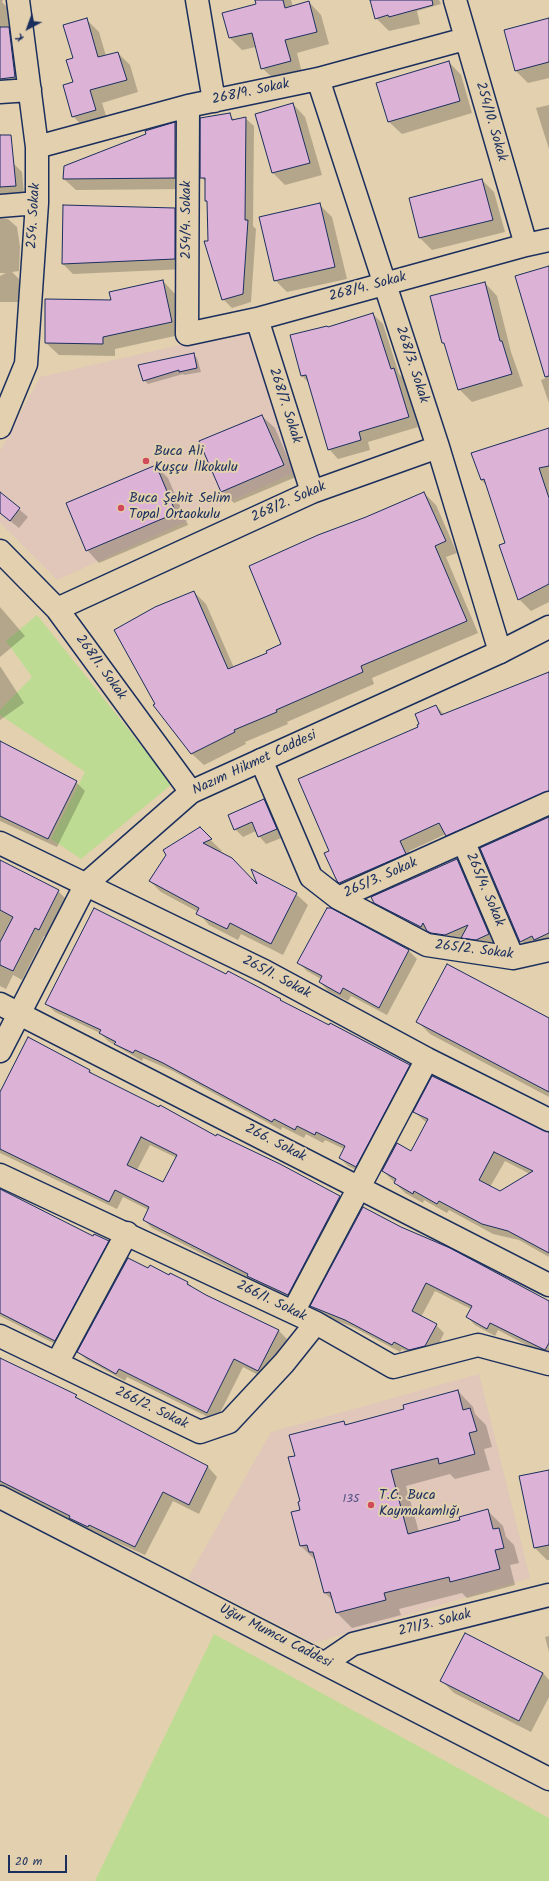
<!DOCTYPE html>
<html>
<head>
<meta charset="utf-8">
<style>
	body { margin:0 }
	#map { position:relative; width:549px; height:1881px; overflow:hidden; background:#e2d0ae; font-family:Kalam,sans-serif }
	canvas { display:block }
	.north { position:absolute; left:8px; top:8px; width:40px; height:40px; -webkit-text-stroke:3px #e2d0ae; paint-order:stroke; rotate:221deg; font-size:11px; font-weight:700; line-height:16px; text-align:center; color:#1b2f5e }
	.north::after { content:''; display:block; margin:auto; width:14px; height:18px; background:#1b2f5e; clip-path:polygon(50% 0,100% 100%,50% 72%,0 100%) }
	.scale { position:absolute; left:8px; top:1855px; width:59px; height:18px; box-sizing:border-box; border:2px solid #1b2f5e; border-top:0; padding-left:5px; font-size:12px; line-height:14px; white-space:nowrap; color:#1b2f5e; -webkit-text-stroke:3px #e2d0ae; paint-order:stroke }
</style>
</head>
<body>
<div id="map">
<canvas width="549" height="1881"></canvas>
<div class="north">K</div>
<div class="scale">20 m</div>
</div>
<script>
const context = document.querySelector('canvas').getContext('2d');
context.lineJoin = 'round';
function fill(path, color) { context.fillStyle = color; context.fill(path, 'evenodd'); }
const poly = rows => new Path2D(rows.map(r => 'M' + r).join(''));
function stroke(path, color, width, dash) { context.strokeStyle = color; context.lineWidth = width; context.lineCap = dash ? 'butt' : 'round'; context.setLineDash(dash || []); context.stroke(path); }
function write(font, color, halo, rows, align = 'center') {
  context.font = font + ' Kalam,sans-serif'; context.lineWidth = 4; context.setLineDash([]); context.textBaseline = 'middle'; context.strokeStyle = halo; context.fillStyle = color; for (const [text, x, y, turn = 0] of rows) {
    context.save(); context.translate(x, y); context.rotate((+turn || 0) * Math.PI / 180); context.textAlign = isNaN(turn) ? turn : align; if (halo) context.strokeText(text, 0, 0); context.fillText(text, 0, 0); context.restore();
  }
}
fill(poly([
	[254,328,295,472,57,580,0,523,0,451,40,377],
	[479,1374,530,1578,314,1643,188,1578,271,1432]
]), '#e0c7ba');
fill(poly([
	[37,615,172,784,81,859,51,839,85,772,0,715,0,710,32,677,6,641],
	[214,1634,549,1818,549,1881,95,1881]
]), '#bedb93');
fill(poly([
	[0,0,3,0,2,2,9,9,23,85,0,88],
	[256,0,291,0,293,7,309,2,321,15,329,44,297,53,302,73,275,80,262,68,256,47,242,50,230,38,224,14,257,5],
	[371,0,439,0,441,4,417,11,420,24,389,31,376,18],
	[549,19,549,78,528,83,516,71,505,31],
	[87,20,99,32,106,56,118,53,130,65,138,92,102,103,108,122,85,129,73,116,74,59],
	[449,62,461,75,472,113,402,134,389,122],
	[293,104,305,117,322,175,285,185,273,173],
	[549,105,549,149,536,108],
	[229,114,235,121,245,118,254,126,253,226,256,229,251,302,232,308,223,299,209,242,206,182,201,177],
	[175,123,186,135,186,189,76,190,64,179,147,135,146,131],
	[14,164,22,172,24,194,0,205,0,165],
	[482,180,494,192,505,232,432,250,420,238,410,198],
	[320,205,332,217,347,279,287,292,275,280],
	[175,209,185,219,185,269,73,274,63,264],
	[0,218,8,219,17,227,20,247,19,271,12,272,19,279,20,302,0,302,0,276,6,273,0,273],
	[549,267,549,403,541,380,546,378,516,277],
	[163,281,175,294,184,334,115,349,115,356,59,355,46,343,112,301],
	[485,283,497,296,511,352,523,386,472,402,459,389,446,346,443,343],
	[373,314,383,324,399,374,404,379,418,427,368,442,370,450,338,459,329,449,310,384,302,376,292,336,329,328],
	[193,354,197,358,201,372,184,375,183,374,148,384,144,380],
	[262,416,275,428,296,477,234,503,222,491],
	[549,429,549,602,531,611,519,599,506,543,487,486,481,480,473,454],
	[156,466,168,478,188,525,99,563,87,550],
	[0,493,28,517,19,528,0,513],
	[424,493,436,505,457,553,446,557,478,633,372,678,374,684,287,722,288,724,245,742,246,744,204,765,192,754,194,592,206,604,234,668,269,653,282,645,366,518],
	[0,607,25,636,0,657],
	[0,666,24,703,0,720],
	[549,677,549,802,457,845,446,834,409,851,415,864,350,893,340,883,325,854,330,852,436,706,445,715],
	[0,743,76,782,85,791,57,847,0,821],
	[264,800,271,807,284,837,266,844,259,836,256,831,243,837,235,829],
	[549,818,549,947,531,951,521,941],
	[199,829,222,851,219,852,260,888,296,894,308,905,283,955,241,934,238,940,209,925,198,912,161,892,150,881],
	[457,860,464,868,496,941,484,947,470,945,463,938,453,942,435,938,429,932,428,934,382,910,375,902],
	[0,861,58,891,67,900,48,938,44,936,22,980,13,975,6,989,0,986],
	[408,950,417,959,387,1015,351,996,348,1001,328,991,320,982,321,979,307,971,299,963],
	[447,966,549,1018,549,1097,430,1034,418,1022],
	[227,976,280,1000,283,1003,409,1066,417,1074,364,1174,348,1166,340,1158,344,1149,325,1140,323,1143,306,1134,304,1138,282,1127,281,1130,173,1071,143,1058,142,1061,108,1041,100,1033,55,1012,47,1004],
	[28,1039,90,1071,96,1077,217,1137,280,1165,340,1197,348,1205,296,1303,256,1284,251,1279,152,1228,144,1220,149,1210,123,1197,117,1209,0,1153,0,1094],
	[150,1145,177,1158,164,1183,137,1170],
	[414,1112,549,1132,549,1257,519,1240,493,1234,449,1210,447,1213,424,1200,423,1203,405,1193,383,1171,411,1152,427,1123],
	[505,1161,530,1174,500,1193,490,1187],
	[0,1189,93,1238,108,1242,116,1250,63,1348,0,1316],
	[400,1227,547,1301,549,1299,549,1357,498,1330,495,1336,475,1325,467,1317,471,1309,435,1291,421,1317,436,1325,444,1333,434,1354,418,1358,402,1349,400,1352,355,1328,320,1314,311,1306],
	[149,1269,169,1276,171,1274,188,1283,195,1290,279,1331,287,1339,266,1379,243,1367,216,1421,127,1377,125,1381,87,1360,78,1352],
	[0,1359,76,1396,83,1403,208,1467,217,1477,199,1514,173,1501,145,1555,98,1534,97,1536,80,1527,76,1523,5,1487,0,1489],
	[458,1391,473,1407,475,1414,486,1425,492,1447,484,1449,490,1470,455,1479,450,1474,406,1486,419,1532,461,1520,487,1510,503,1526,506,1537,514,1545,519,1563,510,1565,515,1585,467,1598,462,1593,399,1609,401,1615,352,1628,336,1612,333,1601,325,1593,316,1561,301,1546,292,1513,302,1511,296,1456,343,1422,347,1425,405,1410],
	[549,1471,549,1560,547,1560,535,1548],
	[549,1636,549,1652,545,1637],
	[543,1673,549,1680,549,1697,531,1732,454,1693,442,1681]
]), '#0003');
const building = poly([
	[255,0,283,0,285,8,309,1,317,32,285,40,291,61,261,69,252,33,229,38,222,13,256,4,255,0],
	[370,0,432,0,433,5,389,17,388,15,375,19,370,0],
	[87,18,98,57,118,52,127,80,90,90,96,110,72,117,63,85,73,82,66,60,73,58,63,25,87,18],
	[549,18,549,62,515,71,504,30,549,18],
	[0,27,9,27,15,77,0,79,0,27],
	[449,61,460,101,388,122,376,83,449,61],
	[293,103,310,163,272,173,255,114,293,103],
	[230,113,232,120,246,117,245,220,248,220,243,294,222,300,204,241,208,241,207,201,205,201,205,178,200,178,200,118,230,113],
	[175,122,175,178,63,179,64,166,146,134,145,131,175,122],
	[0,135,11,135,16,186,0,187,0,135],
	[482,179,493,220,419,238,409,198,482,179],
	[320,203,335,267,274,281,259,217,320,203],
	[63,205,175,208,175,259,62,264,63,205],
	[549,266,549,376,545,377,515,276,549,266],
	[163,280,172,322,103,337,103,344,45,343,45,299,111,300,109,292,163,280],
	[485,282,500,341,502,341,512,374,458,390,444,343,442,343,430,296,485,282],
	[373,313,391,369,394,368,409,417,359,432,361,440,328,450,306,375,301,376,290,335,327,326,328,327,373,313],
	[194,353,197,368,179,372,179,370,143,381,138,365,194,353],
	[262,415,284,465,221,492,199,441,262,415],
	[549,428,549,466,539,468,549,498,549,584,518,600,499,545,505,543,484,479,481,480,471,453,549,428],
	[156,465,176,513,86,551,66,503,156,465],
	[0,492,20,508,10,521,0,513,0,492],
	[424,492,446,541,435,546,467,621,361,666,363,672,276,710,277,712,234,730,235,732,191,754,153,705,155,704,114,630,155,607,194,591,228,669,267,653,266,651,281,644,249,566,318,535,366,517,424,492],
	[549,672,549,791,446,836,439,823,400,841,406,854,339,883,337,881,324,853,329,851,298,779,418,727,417,725,419,724,415,714,436,705,441,715,549,672],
	[0,741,77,781,48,839,0,816,0,741],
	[264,799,277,829,258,837,252,822,234,830,228,815,264,799],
	[549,817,549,933,534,940,532,936,520,942,480,848,549,817],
	[200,827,212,839,203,843,232,858,257,884,251,869,297,893,271,944,230,923,227,929,196,914,199,908,149,881,166,855,163,850,200,827],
	[457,859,489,934,476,940,461,938,468,925,445,935,431,933,427,931,423,923,421,927,374,903,371,897,457,859],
	[0,860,59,890,39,930,35,928,13,971,0,965,0,942,13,917,0,910,0,860],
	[94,908,226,974,228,971,281,999,280,1000,329,1025,330,1023,410,1065,356,1167,339,1158,345,1146,316,1132,315,1135,297,1126,295,1130,274,1119,272,1122,163,1063,135,1050,133,1053,114,1044,116,1042,99,1033,101,1030,45,1004,94,908],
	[327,908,331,908,409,950,379,1008,343,988,340,994,319,982,322,976,297,963,327,908],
	[447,964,549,1018,549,1092,416,1022,447,964],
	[28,1037,90,1070,89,1072,159,1107,160,1105,216,1136,217,1134,280,1164,340,1196,288,1295,247,1276,248,1274,143,1220,149,1207,115,1190,109,1202,0,1149,0,1092,28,1037],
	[141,1137,177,1155,163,1182,127,1165,141,1137],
	[432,1076,549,1132,549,1253,508,1231,482,1224,439,1201,437,1204,414,1191,413,1194,394,1183,396,1179,382,1171,397,1143,411,1151,428,1119,413,1112,432,1076],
	[494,1152,533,1171,500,1191,479,1180,494,1152],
	[0,1189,93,1236,94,1234,109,1241,55,1341,0,1313,0,1189],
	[363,1207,401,1227,450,1248,549,1301,549,1343,545,1350,490,1323,487,1329,466,1317,472,1306,426,1283,412,1311,437,1324,425,1346,409,1350,394,1342,392,1345,345,1320,310,1306,363,1207],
	[128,1258,148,1268,150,1265,169,1275,170,1273,188,1282,187,1284,206,1295,279,1330,258,1371,234,1359,207,1413,119,1369,116,1374,77,1352,128,1258],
	[0,1358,77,1395,75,1397,208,1466,189,1505,163,1492,135,1547,89,1525,88,1527,69,1518,70,1516,0,1481,0,1358],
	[458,1390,463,1410,470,1408,477,1431,469,1433,475,1454,439,1464,438,1458,391,1470,408,1534,460,1520,459,1517,488,1509,493,1529,499,1528,504,1548,495,1550,500,1569,450,1582,449,1577,384,1593,386,1600,336,1613,330,1592,324,1593,313,1552,309,1552,307,1545,300,1546,291,1512,300,1510,298,1502,300,1501,288,1457,295,1456,289,1435,344,1421,345,1425,404,1409,403,1405,458,1390],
	[549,1470,549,1545,534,1548,519,1476,549,1470],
	[465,1633,543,1673,519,1721,440,1681,465,1633]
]);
fill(building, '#ddb2d7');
stroke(building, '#1b2f5e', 1);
const minor = poly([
	[197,0,214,101],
	[455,0,526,245],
	[318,79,438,447,500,652],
	[0,92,30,90],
	[188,106,187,334,257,319,526,245,549,240],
	[37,147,188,106,318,79,465,39],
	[0,206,37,203],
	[257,319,312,492],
	[0,427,26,364,37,203,37,147,18,0],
	[0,551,57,609,191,792],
	[57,609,312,492,438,447],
	[261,760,311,877,338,898,549,803],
	[0,843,264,971,427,1059,549,1120],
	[464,843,513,958],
	[338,898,427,945,513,958,549,950],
	[0,1004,549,1285],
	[0,1175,316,1323,393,1367,478,1345,549,1364],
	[293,1312,427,1059],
	[0,1336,200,1432,229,1422,284,1363,316,1323],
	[57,1363,127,1233],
	[325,1663,353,1644,549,1595]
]);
const major = poly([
	[0,1051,86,884,191,792,500,652,549,627],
	[0,1497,549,1779]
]);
stroke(minor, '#1b2f5e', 25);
stroke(major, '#1b2f5e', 25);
stroke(minor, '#e2d0ae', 22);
stroke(major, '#e2d0ae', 22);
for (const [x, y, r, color] of [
	[146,461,4,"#d1495b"],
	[121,508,4,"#d1495b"],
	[371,1505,4,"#d1495b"]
]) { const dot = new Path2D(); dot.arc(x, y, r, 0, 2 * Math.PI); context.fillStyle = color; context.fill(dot); stroke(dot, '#e2d0ae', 1.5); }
write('12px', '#4c507c', null, [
	["135",351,1500]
]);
write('14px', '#1b2f5e', '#e2d0ae', [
	["268/9. Sokak",251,93,-12],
	["254/10. Sokak",490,122,74],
	["254. Sokak",35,216,-87],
	["254/4. Sokak",188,220,-90],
	["268/4. Sokak",368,288,-15],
	["268/3. Sokak",411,365,72],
	["268/7. Sokak",284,406,72],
	["268/2. Sokak",289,503,-24],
	["268/1. Sokak",100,668,54],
	["Nazım Hikmet Caddesi",255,764,-25],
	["265/3. Sokak",381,879,-24],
	["265/4. Sokak",484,890,67],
	["265/2. Sokak",474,951,7],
	["265/1. Sokak",276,978,28],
	["266. Sokak",275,1144,27],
	["266/1. Sokak",271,1302,26],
	["266/2. Sokak",151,1409,26],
	["271/3. Sokak",435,1624,-14],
	["Uğur Mumcu Caddesi",275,1637,27]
]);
write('14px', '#1b2f5e', '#e2d0ae', [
	["Buca Ali",154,453],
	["Kuşçu İlkokulu",154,469],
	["Buca Şehit Selim",129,500],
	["Topal Ortaokulu",129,516],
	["T.C. Buca",379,1497],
	["Kaymakamlığı",379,1513]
], 'left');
</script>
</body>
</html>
